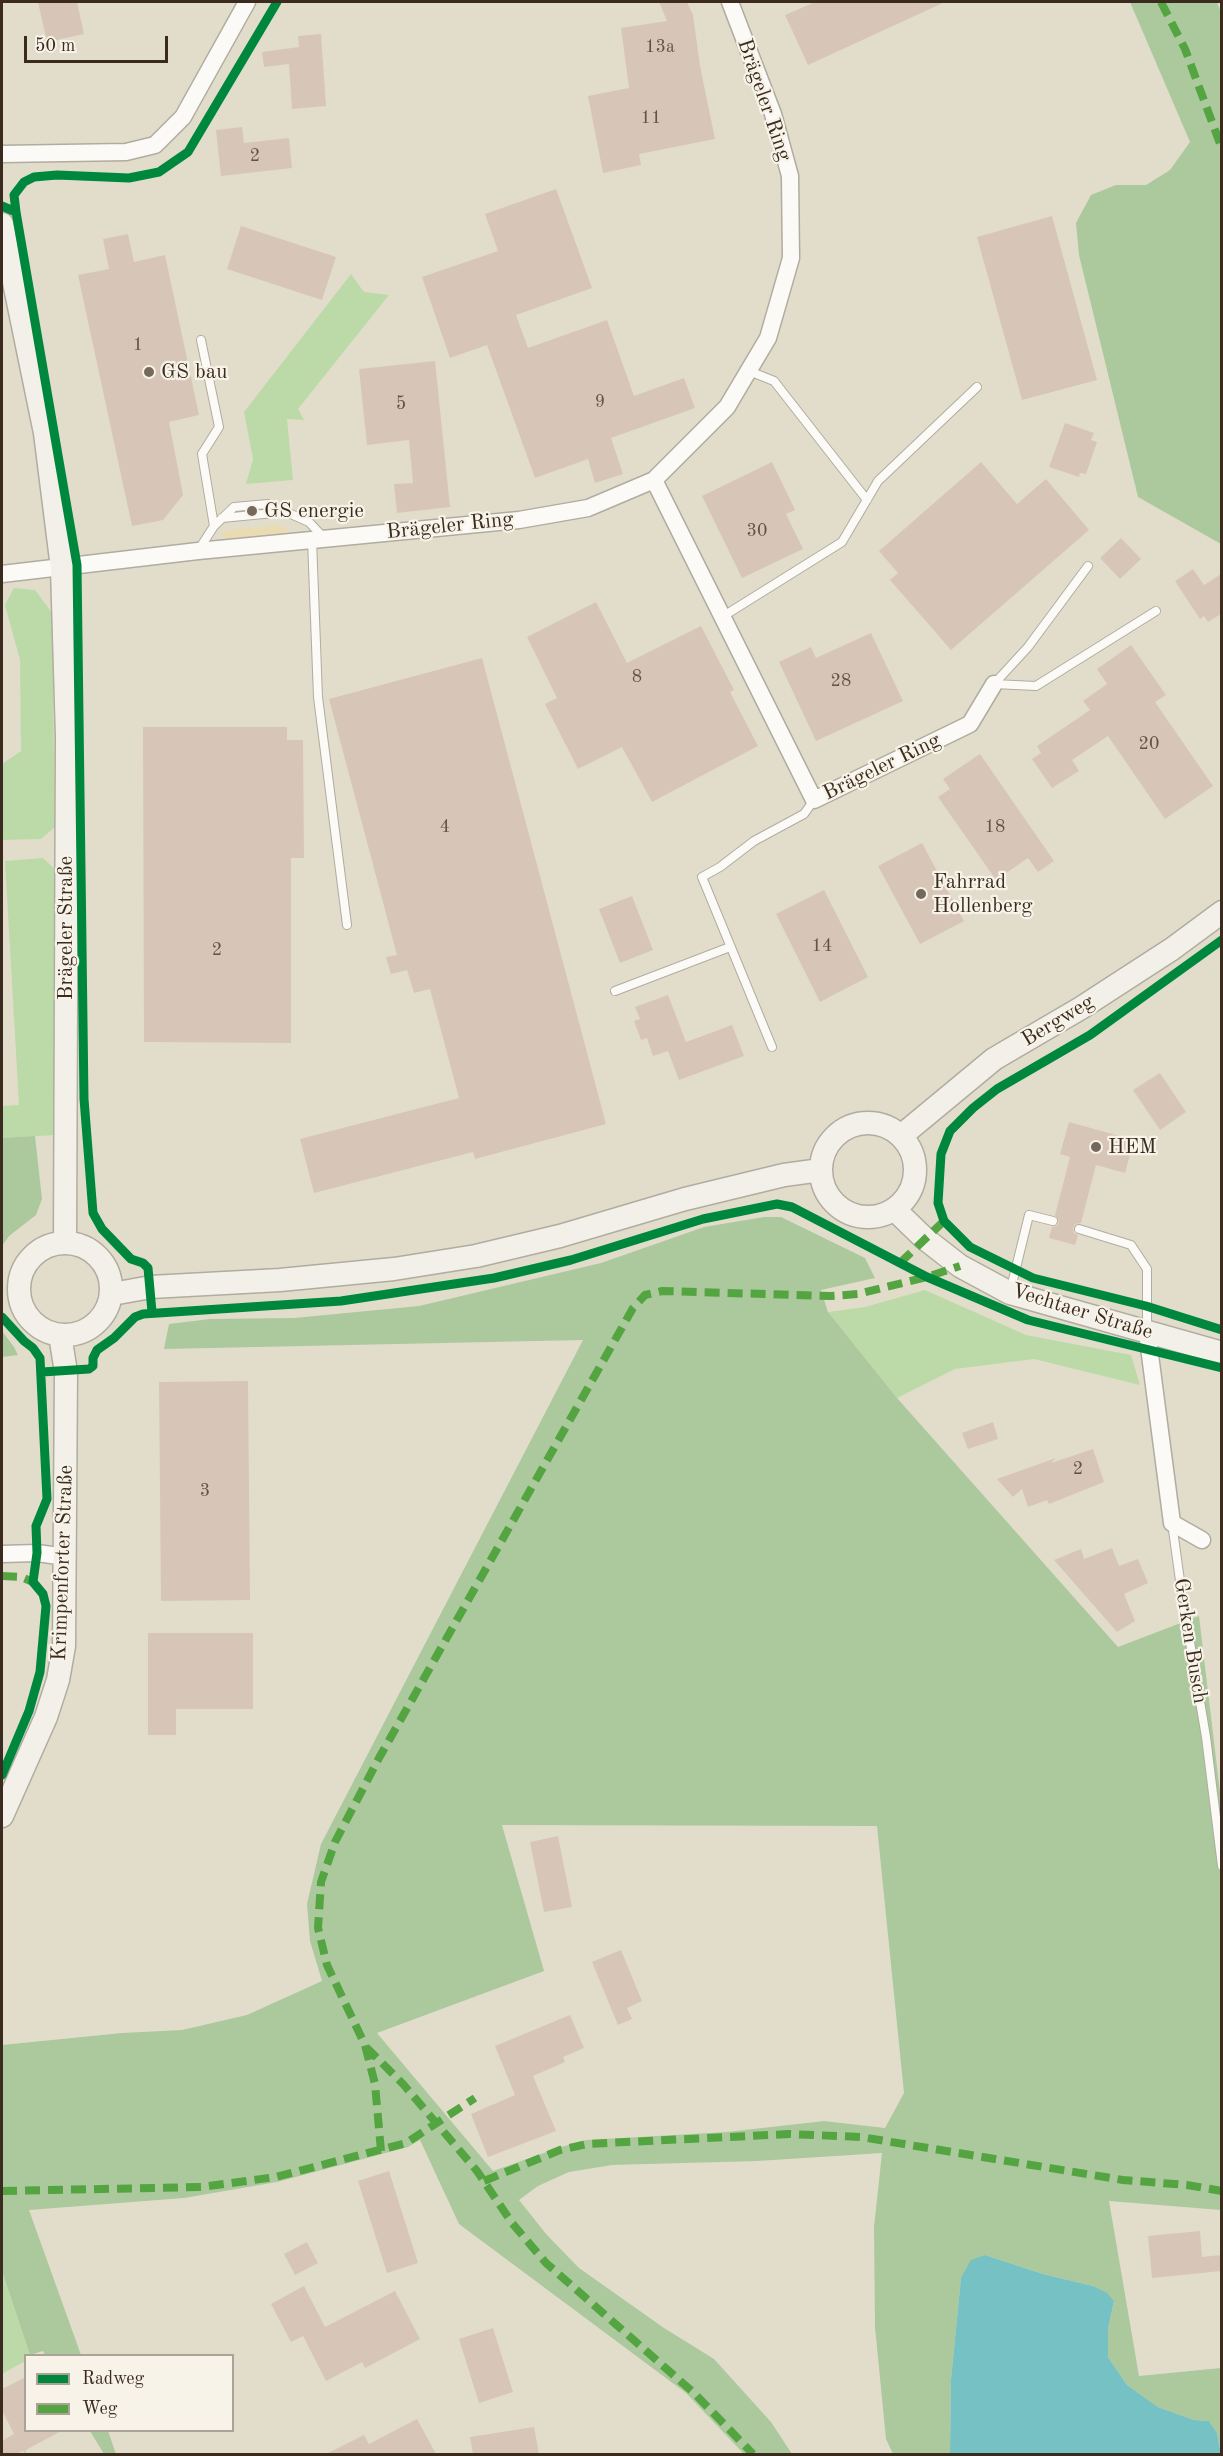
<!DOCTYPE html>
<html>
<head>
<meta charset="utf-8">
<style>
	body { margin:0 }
	#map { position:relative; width:1223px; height:2456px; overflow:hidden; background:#e2ddcb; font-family:"Old Standard TT",serif }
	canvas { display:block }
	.frame { position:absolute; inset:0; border:3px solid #3b2a1e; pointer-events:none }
	.legend { position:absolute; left:24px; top:2354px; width:210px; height:78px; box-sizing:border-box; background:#f7f3e8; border:2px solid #aca397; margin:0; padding:8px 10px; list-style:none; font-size:18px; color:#3b2a1e }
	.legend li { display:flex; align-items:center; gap:12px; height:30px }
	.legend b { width:30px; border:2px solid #aca397 }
	.scale { position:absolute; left:24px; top:36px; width:144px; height:27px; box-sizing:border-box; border:3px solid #3b2a1e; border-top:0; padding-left:8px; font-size:18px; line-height:21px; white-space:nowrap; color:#3b2a1e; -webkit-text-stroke:4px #f7f3e8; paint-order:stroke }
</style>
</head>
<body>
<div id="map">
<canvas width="1223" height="2456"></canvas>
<div class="frame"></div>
<ul class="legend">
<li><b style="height:8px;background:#00873e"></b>Radweg</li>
<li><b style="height:8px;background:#54a441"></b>Weg</li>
</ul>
<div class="scale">50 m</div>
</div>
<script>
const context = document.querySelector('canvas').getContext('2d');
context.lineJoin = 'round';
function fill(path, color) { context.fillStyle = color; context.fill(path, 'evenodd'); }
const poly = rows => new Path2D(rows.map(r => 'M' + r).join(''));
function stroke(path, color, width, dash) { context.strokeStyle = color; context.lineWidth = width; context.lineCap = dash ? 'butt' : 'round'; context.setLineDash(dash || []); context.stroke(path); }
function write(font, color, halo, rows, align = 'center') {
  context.font = font + ' "Old Standard TT",serif'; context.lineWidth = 4.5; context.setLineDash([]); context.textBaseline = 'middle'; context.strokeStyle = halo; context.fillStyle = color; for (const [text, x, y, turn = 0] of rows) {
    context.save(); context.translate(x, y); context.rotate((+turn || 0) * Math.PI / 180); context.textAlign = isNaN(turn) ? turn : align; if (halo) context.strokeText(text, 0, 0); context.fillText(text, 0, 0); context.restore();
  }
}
fill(poly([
	[351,274,364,292,389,295,298,409,304,420,287,419,293,480,246,484,253,459,244,412],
	[14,588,35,590,52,613,55,827,41,839,2,840,2,764,21,751,20,660,5,605],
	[43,858,57,871,56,1135,2,1138,2,1106,19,1105,5,861],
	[925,1290,1026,1335,1131,1355,1140,1385,1034,1359,955,1369,897,1398,828,1312,865,1307],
	[2,2271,30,2355,26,2356,25,2361,2,2374]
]), '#bcdaa8');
fill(poly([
	[1130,2,1217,2,1221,13,1221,544,1138,497,1079,255,1076,223,1091,195,1116,185,1146,185,1170,170,1190,142],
	[35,1136,42,1199,36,1215,9,1236,2,1246,2,1138],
	[764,1217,781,1217,865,1258,875,1278,821,1290,828,1312,897,1398,1118,1647,1199,1616,1222,1809,1221,2210,1109,2201,1139,2376,1221,2368,1221,2452,1217,2433,1209,2421,1194,2420,1158,2407,1127,2385,1108,2357,1108,2329,1114,2301,1093,2286,1043,2274,985,2255,961,2278,951,2379,950,2454,893,2454,886,2439,875,2327,874,2227,882,2153,757,2161,612,2165,569,2172,538,2186,519,2200,547,2235,579,2268,664,2328,714,2359,771,2422,792,2454,744,2454,686,2393,459,2224,420,2140,408,2147,277,2182,184,2198,29,2210,81,2355,45,2355,43,2351,30,2355,2,2271,2,2045,122,2033,182,2030,247,2015,322,1981,310,1941,307,1904,321,1844,583,1340,164,1349,169,1324,210,1319,294,1318,419,1306,601,1263,704,1227],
	[502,1825,877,1826,904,2093,885,2128,824,2121,727,2132,586,2140,558,2148,493,2171,377,2033,544,1971],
	[2,1331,14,1347,18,1355,2,1357],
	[90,2431,108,2431,116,2454,104,2454]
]), '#abc99d');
fill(poly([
	[281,525,288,529,286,534,226,539,222,535,222,531,228,530]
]), '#e9dbb2');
fill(poly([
	[985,2255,1043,2274,1093,2286,1107,2293,1114,2301,1108,2329,1108,2357,1127,2385,1158,2407,1194,2420,1209,2421,1217,2433,1221,2454,950,2454,951,2379,961,2278,971,2260]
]), '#75c1c3');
fill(poly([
	[38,2,77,2,84,34,47,42],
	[659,2,687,2,693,15,700,66,715,139,639,154,641,165,603,173,588,96,629,88,621,28,667,21],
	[815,2,945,2,808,65,785,15],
	[321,34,326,106,292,109,289,64,264,67,262,52,299,47,298,36],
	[242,127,244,143,289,138,292,168,221,176,216,130],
	[556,189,592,288,516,315,528,348,607,320,634,396,684,378,695,408,611,438,623,474,595,483,588,459,535,478,487,345,450,358,422,277,498,251,485,214],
	[1052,216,1097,380,1022,400,977,237],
	[241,226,336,257,322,300,227,269],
	[128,234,134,262,165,255,199,415,169,422,183,495,163,520,132,526,78,275,109,269,103,239],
	[435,361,450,507,397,513,394,484,413,483,409,440,367,445,359,369],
	[1065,423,1094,433,1091,440,1097,442,1086,474,1080,473,1079,477,1049,467],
	[772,462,795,510,786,514,803,549,742,578,702,496],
	[981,462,1017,504,1046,479,1089,530,951,650,890,580,898,573,879,551],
	[1121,538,1141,559,1120,579,1100,558],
	[1193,569,1204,585,1221,574,1221,614,1208,622,1204,616,1200,619,1175,581],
	[596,602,627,663,701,626,734,690,730,692,758,746,652,802,622,747,578,769,545,704,557,698,527,637],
	[871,633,903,701,816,741,779,662,811,647,816,658],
	[1131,645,1166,695,1155,702,1213,786,1165,819,1108,736,1072,760,1079,771,1052,788,1032,759,1041,753,1037,746,1090,710,1083,701,1107,684,1097,669],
	[482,658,606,1124,475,1159,473,1152,314,1193,300,1139,459,1098,430,989,414,993,407,970,391,974,386,957,397,955,329,699],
	[143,727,287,727,287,740,303,740,304,858,291,858,291,1043,144,1042],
	[980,754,1054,861,1038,872,1028,858,996,880,938,797,950,789,943,779],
	[922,843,964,921,920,944,878,866],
	[824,890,868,977,820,1002,776,914],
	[632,896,653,950,620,963,599,909],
	[668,995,686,1042,732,1025,744,1056,679,1080,668,1051,653,1056,647,1038,641,1040,634,1021,640,1019,635,1007],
	[1160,1073,1186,1112,1160,1130,1133,1090],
	[1069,1122,1134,1140,1125,1173,1096,1165,1081,1223,1075,1224,1073,1228,1074,1233,1078,1235,1075,1245,1049,1238,1052,1227,1057,1226,1059,1222,1055,1215,1070,1157,1060,1154],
	[248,1381,250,1600,161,1601,159,1382],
	[993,1422,998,1439,968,1449,962,1433],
	[1093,1449,1104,1482,1049,1504,1047,1500,1028,1507,1022,1489,1013,1497,997,1479,1056,1458,1051,1463],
	[1112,1548,1119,1566,1138,1559,1148,1583,1124,1594,1135,1621,1117,1632,1054,1560,1081,1549,1084,1559],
	[148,1633,253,1633,253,1709,176,1709,176,1735,148,1735],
	[558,1836,572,1907,544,1912,530,1842],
	[621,1950,642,2001,627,2008,632,2019,618,2025,592,1962],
	[570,2015,584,2048,563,2057,565,2062,533,2076,556,2131,488,2157,471,2114,515,2095,495,2046],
	[389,2171,418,2263,387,2273,358,2181],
	[1200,2231,1202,2257,1221,2255,1221,2271,1152,2278,1148,2236],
	[307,2242,318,2263,295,2275,284,2254],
	[304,2286,325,2327,395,2291,420,2339,365,2368,362,2362,326,2381,303,2336,291,2342,271,2304],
	[493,2328,513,2392,479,2403,459,2339],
	[26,2377,26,2430,63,2430,26,2450,26,2454,23,2451,16,2454,2,2454,2,2441,14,2434,2,2410,2,2389],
	[417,2419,436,2454,326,2454,364,2435,369,2444],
	[534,2427,539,2454,473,2454,470,2437]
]), '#d7c6b7');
const lane = poly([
	[201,340,219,427,202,454,214,526],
	[749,371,774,381,867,500],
	[222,518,284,512],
	[312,540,318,697,347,925],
	[198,551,214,526,234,507,268,504,309,522,324,538],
	[722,617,842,542,878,481,977,387],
	[994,684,1036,686,1156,611],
	[994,684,1028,647,1088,566],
	[615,991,730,947],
	[772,1047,702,877,720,867,754,841,804,814,814,800],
	[1079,1229,1131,1245,1147,1269,1147,1329],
	[1010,1292,1029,1215,1053,1221],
	[1172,1523,1182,1595,1206,1737,1222,1866]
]);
const street = poly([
	[2,154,126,152,155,145,183,117,247,2],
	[654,480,727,407,768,338,791,258,790,176,773,114,730,2],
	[2,574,198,551,519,520,588,508,654,480,814,800,970,724,994,684],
	[1147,1332,1172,1523,1202,1540],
	[2,1554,37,1553,66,1557]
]);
const secondary = poly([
	[2,224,45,433,62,568,67,737,65,1243],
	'821 1170a47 47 0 1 1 94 0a47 47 0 1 1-94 0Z',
	[901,1136,994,1059,1081,1008,1172,949,1222,912],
	[894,1209,924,1238,960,1266,1010,1293,1222,1353],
	'19 1289a46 46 0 1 1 92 0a46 46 0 1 1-92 0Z',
	[112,1294,151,1287,280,1280,394,1269,476,1256,560,1236,685,1199,784,1175,821,1170],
	[2,1816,46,1717,58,1680,64,1646,66,1372,60,1335]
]);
stroke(lane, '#b0ac9f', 10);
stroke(street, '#b0ac9f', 19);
stroke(secondary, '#b0ac9f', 25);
stroke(lane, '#fbfaf7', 8);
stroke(street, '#fbfaf7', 16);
stroke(secondary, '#f2f0e9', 22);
stroke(poly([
	[1161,2,1185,49,1222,149],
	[900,1263,944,1221],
	[2,1576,21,1577,33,1582],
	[366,2047,403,2084,477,2171,512,2223,546,2263,694,2393,753,2454],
	[381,2151,375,2084,365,2045,327,1965,318,1928,321,1882,335,1842,379,1758,633,1308,645,1295,662,1291,831,1296,858,1294,927,1277,960,1266],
	[484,2181,560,2150,587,2144,789,2134,861,2137,1123,2180,1187,2185,1222,2191],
	[2,2191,202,2187,276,2177,406,2143,475,2098]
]), '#54a441', 8, [15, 8]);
stroke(poly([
	[2,206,16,212,77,565,84,1099,93,1213,102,1229,131,1259,143,1263,148,1268,152,1312],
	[16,212,14,195,24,182,34,177,57,175,129,178,159,172,188,152,277,2],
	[1222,940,1090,1035,997,1089,973,1108,950,1131,941,1154,938,1203,944,1221,970,1247,1033,1278,1146,1306,1222,1330],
	[2,1317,24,1341,33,1348,40,1358,47,1499,36,1526,37,1553,33,1582,43,1594,46,1606,40,1672,29,1711,2,1775],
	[42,1372,89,1369,93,1366,93,1358,97,1350,114,1338,135,1317,143,1314,341,1301,494,1278,571,1260,703,1219,777,1204,792,1207,927,1277,1028,1320,1222,1368]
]), '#00873e', 9);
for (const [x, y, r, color] of [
	[149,372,6,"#75695b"],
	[252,511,6,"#75695b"],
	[921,894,6,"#75695b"],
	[1096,1147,6,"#75695b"]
]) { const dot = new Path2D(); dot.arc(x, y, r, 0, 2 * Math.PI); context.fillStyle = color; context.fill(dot); stroke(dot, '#f7f3e8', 2); }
write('18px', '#635245', null, [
	["13a",660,47],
	["11",651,118],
	["2",255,156],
	["1",138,345],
	["9",600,402],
	["5",401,404],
	["30",757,531],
	["8",637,677],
	["28",841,681],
	["20",1149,744],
	["4",445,827],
	["18",995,827],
	["14",822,946],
	["2",217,950],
	["2",1078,1469],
	["3",205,1491]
]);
write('21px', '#3b2a1e', '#f7f3e8', [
	["Brägeler Ring",764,100,71],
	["Brägeler Ring",450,526,-6],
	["Brägeler Ring",882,767,-26],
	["Brägeler Straße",66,928,-90],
	["Bergweg",1058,1021,-31],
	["Vechtaer Straße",1082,1312,17],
	["Krimpenforter Straße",63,1563,-88],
	["Gerken Busch",1190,1641,81]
]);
write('21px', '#3b2a1e', '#f7f3e8', [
	["GS bau",161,372],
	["GS energie",264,511],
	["Fahrrad",933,882],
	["Hollenberg",933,906],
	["HEM",1108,1147]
], 'left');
</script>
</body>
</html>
